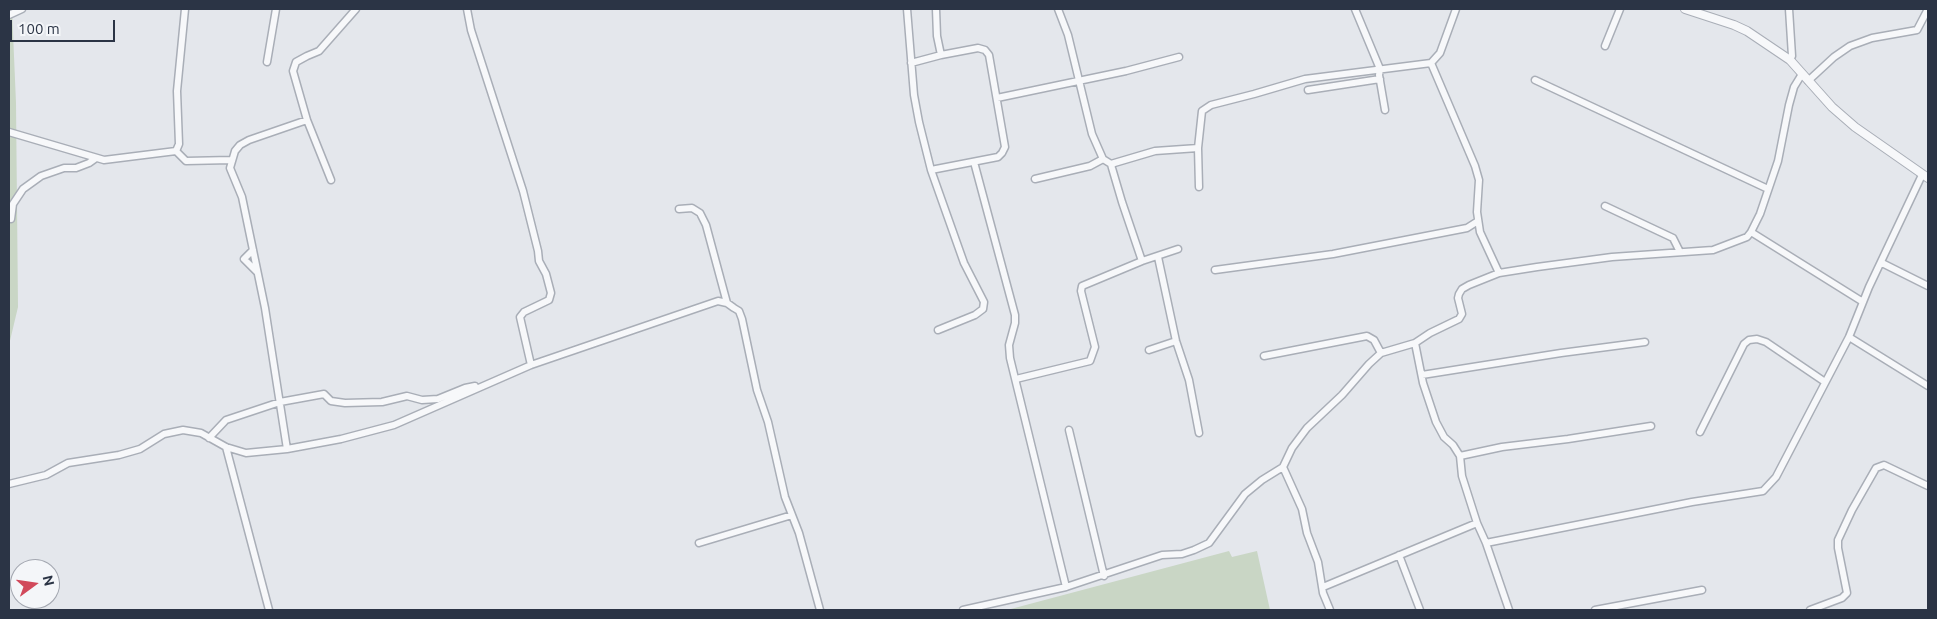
<!DOCTYPE html>
<html>
<head>
<meta charset="utf-8">
<style>
	body { margin:0 }
	#map { position:relative; width:1937px; height:619px; overflow:hidden; background:#e4e7ec; font-family:Ubuntu,sans-serif }
	canvas { display:block }
	.frame { position:absolute; inset:0; border:10px solid #2b3445; pointer-events:none }
	.north { position:absolute; left:10px; top:559px; width:50px; height:50px; box-sizing:border-box; background:#f4f6f9; border:1px solid #a4a8b1; border-radius:50%; rotate:76deg; font-size:14px; font-weight:700; line-height:20px; text-align:center; color:#2b3445 }
	.north::after { content:''; display:block; margin:auto; width:18px; height:22px; background:#d1495b; clip-path:polygon(50% 0,100% 100%,50% 72%,0 100%) }
	.scale { position:absolute; left:10px; top:20px; width:105px; height:22px; box-sizing:border-box; border:2px solid #2b3445; border-top:0; padding-left:6px; font-size:15px; line-height:18px; white-space:nowrap; color:#2b3445; -webkit-text-stroke:4px #f4f6f9; paint-order:stroke }
</style>
</head>
<body>
<div id="map">
<canvas width="1937" height="619"></canvas>
<div class="frame"></div>
<div class="north">N</div>
<div class="scale">100 m</div>
</div>
<script>
const context = document.querySelector('canvas').getContext('2d');
context.lineJoin = 'round';
function fill(path, color) { context.fillStyle = color; context.fill(path, 'evenodd'); }
const poly = rows => new Path2D(rows.map(r => 'M' + r).join(''));
function stroke(path, color, width, dash) { context.strokeStyle = color; context.lineWidth = width; context.lineCap = dash ? 'butt' : 'round'; context.setLineDash(dash || []); context.stroke(path); }
fill(poly([
	[9,9,12,9,16,103,18,307,9,345],
	[1229,551,1232,557,1257,551,1270,610,1007,610]
]), '#c9d6c5');
const minor = poly([
	[467,9,471,30,523,191,538,251,539,261,546,274,551,293,549,300,524,312,520,317,531,365],
	[907,9,914,95,919,122,931,170,964,263,984,302,983,309,975,315,938,330],
	[936,9,937,36,941,55],
	[1058,9,1068,35,1092,134,1103,159,1111,164,1112,168,1122,202,1142,261],
	[1355,9,1380,69,1379,75,1385,110],
	[1789,9,1792,56,1790,60],
	[9,15,22,9],
	[1605,46,1620,9],
	[267,62,276,9],
	[911,63,941,55,978,48,985,50,989,55,1005,147,1002,153,998,157,931,170],
	[1431,63,1475,166,1479,180,1477,212,1480,232,1499,273],
	[1535,80,1768,189],
	[1808,81,1834,57,1850,46,1872,38,1917,30,1928,9],
	[1308,90,1380,79],
	[997,98,1126,71,1179,57],
	[9,132,104,160,176,151,179,144,177,91,185,9],
	[1198,148,1199,187],
	[176,151,186,161,231,160],
	[974,162,1015,315,1015,323,1009,345,1010,358,1066,587],
	[1111,164,1155,151,1198,148,1202,111,1211,105,1254,94,1305,79,1431,63,1440,53,1456,9],
	[1035,179,1090,166,1103,159],
	[331,180,307,120,293,71,296,62,307,56,319,51,356,9],
	[1605,206,1673,238,1680,252],
	[679,209,692,208,700,213,706,225,727,303],
	[11,219,13,204,23,189,41,176,64,168,76,168,89,163,96,158],
	[1751,232,1863,302],
	[253,250,244,259,257,272],
	[1158,257,1176,341,1189,380,1199,433],
	[1882,263,1928,286],
	[1215,270,1333,254,1467,228,1478,221],
	[1849,337,1928,386],
	[1415,343,1423,383,1436,422,1444,437,1453,445,1460,456],
	[1149,350,1176,341],
	[1264,356,1367,336,1374,340,1381,353],
	[1422,375,1561,353,1645,342],
	[1016,379,1090,361,1095,347,1081,291,1082,286,1142,261,1178,249],
	[1069,430,1104,576],
	[1700,432,1744,344,1749,340,1757,339,1766,342,1825,382],
	[209,438,226,420,280,402,324,394,331,401,345,403,382,402,407,396,422,400,438,399,465,388,475,386],
	[226,447,269,610],
	[287,449,265,308,242,197,230,168,235,151,240,145,249,140,307,120],
	[1283,467,1302,509,1307,533,1318,562,1323,593,1330,610],
	[9,484,46,475,68,463,119,455,140,449,164,434,183,430,201,433,226,447,246,453,287,449,341,439,394,425,531,365,718,301,727,303,734,308,739,311,742,319,757,390,768,422,785,497,799,533,820,610],
	[1477,523,1462,476,1460,456,1502,447,1568,439,1651,426],
	[699,543,792,515],
	[1486,543,1692,502,1763,491,1776,477,1849,337,1869,287,1922,175],
	[1399,555,1420,610],
	[1323,587,1477,523,1486,543,1509,610],
	[963,610,1066,587,1162,555,1182,554,1194,550,1209,543,1245,494,1262,480,1283,467,1292,448,1307,428,1342,395,1369,364,1381,353,1415,343,1430,333,1459,319,1462,314,1458,298,1459,294,1462,289,1469,285,1499,273,1537,267,1612,257,1713,250,1747,237,1751,232,1760,214,1778,161,1789,105,1794,87,1802,74],
	[1595,610,1702,590],
	[1810,610,1842,598,1847,593,1838,548,1838,540,1852,510,1876,468,1884,465,1928,486]
]);
const tertiary = poly([
	[1685,9,1734,25,1747,31,1790,60,1832,107,1855,127,1928,178]
]);
stroke(minor, '#a9aeb7', 9);
stroke(tertiary, '#a9aeb7', 10);
stroke(minor, '#f7f8fa', 6);
stroke(tertiary, '#f7f8fa', 8);
</script>
</body>
</html>
